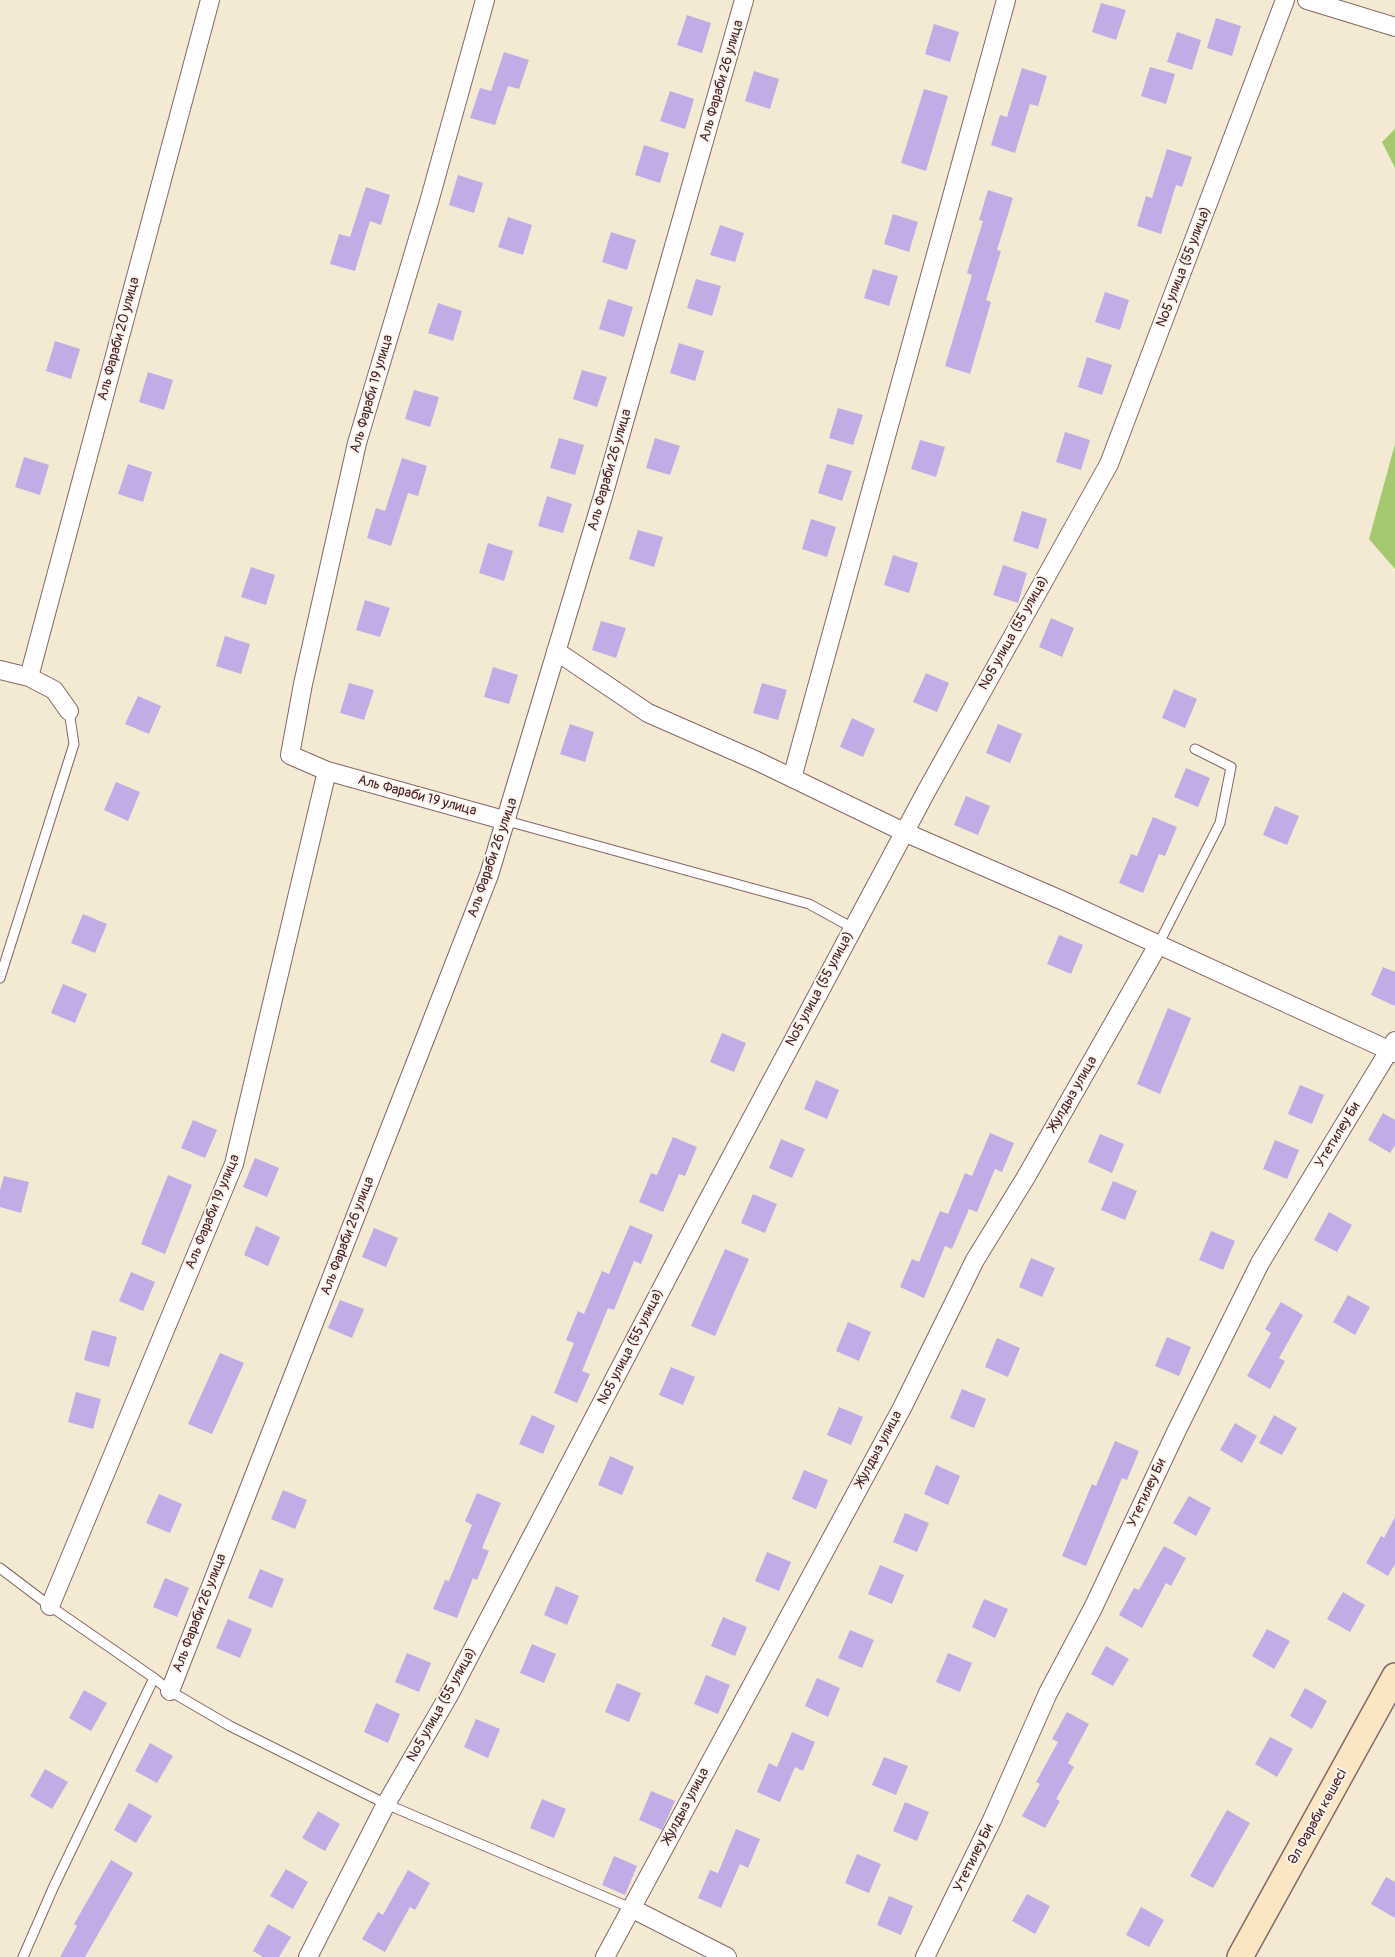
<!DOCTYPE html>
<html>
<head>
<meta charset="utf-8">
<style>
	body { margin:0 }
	canvas { display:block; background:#f4ead3 }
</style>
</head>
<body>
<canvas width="1395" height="1957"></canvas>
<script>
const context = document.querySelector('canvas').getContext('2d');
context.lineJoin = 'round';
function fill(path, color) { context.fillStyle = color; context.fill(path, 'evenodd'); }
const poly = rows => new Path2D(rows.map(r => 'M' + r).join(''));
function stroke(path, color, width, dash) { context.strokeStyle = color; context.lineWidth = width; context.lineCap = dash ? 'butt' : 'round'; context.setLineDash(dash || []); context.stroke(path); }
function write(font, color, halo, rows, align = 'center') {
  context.font = font + ' Pangolin,sans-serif'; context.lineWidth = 4; context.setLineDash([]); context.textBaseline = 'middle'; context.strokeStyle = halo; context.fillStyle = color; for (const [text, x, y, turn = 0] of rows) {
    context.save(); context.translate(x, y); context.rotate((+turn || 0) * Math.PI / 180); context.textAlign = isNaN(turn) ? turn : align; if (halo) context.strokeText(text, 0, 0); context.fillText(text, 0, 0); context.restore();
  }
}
fill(poly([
	[1395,129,1395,168,1382,142],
	[1395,444,1395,569,1369,539]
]), '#a6c871');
fill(poly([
	[1101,3,1126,10,1116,40,1092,32],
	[687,15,711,23,702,53,677,45],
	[1216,18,1241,26,1232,56,1207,48],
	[934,24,959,32,950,62,925,54],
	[1177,32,1201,40,1192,70,1167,62],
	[504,52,529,60,519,89,508,86,495,125,470,118,480,88,491,91],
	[1150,67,1175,74,1166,104,1141,96],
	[1022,68,1047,76,1038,106,1030,104,1015,153,991,145,1000,115,1007,117],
	[754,71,779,79,770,109,745,101],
	[924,89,948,96,926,171,901,163],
	[670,91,694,99,685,129,660,121],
	[644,145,669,153,660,183,635,175],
	[1167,149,1192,157,1182,187,1176,185,1161,234,1137,226,1146,196,1152,198],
	[458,175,483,183,474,213,449,205],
	[366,187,390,195,381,225,370,221,355,271,330,264,339,234,350,237],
	[988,190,1013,198,997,250,1001,251,986,300,991,302,970,374,945,366,972,275,967,273,983,221,979,220],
	[893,214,918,222,909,252,884,244],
	[508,217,532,225,523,255,498,247],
	[720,225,744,233,735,262,710,255],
	[611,232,636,240,627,270,602,262],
	[873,269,898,276,889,306,864,298],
	[696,279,721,286,712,316,687,308],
	[1105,292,1129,300,1120,330,1095,322],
	[608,299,633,307,624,337,599,329],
	[438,303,462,311,453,341,428,333],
	[55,341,80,349,71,379,46,371],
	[679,343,704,351,695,381,670,373],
	[1087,357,1112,365,1102,395,1078,387],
	[582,370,607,377,597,407,573,399],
	[148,372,173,380,164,410,139,402],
	[414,390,439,397,430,427,405,419],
	[838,408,863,415,853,445,829,438],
	[1065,432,1090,440,1081,470,1056,462],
	[559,438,584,445,575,475,550,468],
	[655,438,680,446,670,475,646,468],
	[920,440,945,447,936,477,911,469],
	[24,457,49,465,40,495,15,487],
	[402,458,427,466,418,496,408,493,391,546,367,538,376,508,385,511],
	[128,464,152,472,143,502,118,494],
	[827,464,852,471,842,501,818,493],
	[547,496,572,504,563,533,538,526],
	[1022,511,1047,519,1038,549,1013,541],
	[811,519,836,527,827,557,802,549],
	[638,530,663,537,654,567,629,559],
	[488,543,513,551,504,581,479,573],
	[893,555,918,563,909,593,884,585],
	[1003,565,1027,573,1018,603,993,595],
	[251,567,275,575,266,605,241,597],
	[365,600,390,608,380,637,356,630],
	[1051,618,1074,628,1062,657,1039,647],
	[601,621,626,628,616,658,592,650],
	[225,636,250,644,241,674,216,666],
	[493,667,518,675,509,704,484,697],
	[926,673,949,683,937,712,913,702],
	[349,683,374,690,364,720,340,713],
	[762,683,787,690,778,720,753,713],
	[1174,689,1197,699,1185,728,1162,718],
	[138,696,161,706,149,734,125,724],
	[852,718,875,729,863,757,840,747],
	[570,724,594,732,585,762,560,754],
	[998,724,1022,734,1010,763,986,753],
	[1186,768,1210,778,1198,807,1174,797],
	[116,782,140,792,128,821,104,810],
	[966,796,990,806,978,835,954,825],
	[1275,806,1299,816,1287,845,1263,835],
	[1153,817,1177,827,1165,856,1159,854,1143,893,1119,883,1131,854,1137,856],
	[83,914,107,924,95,953,71,943],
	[1059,935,1083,945,1071,974,1047,964],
	[1383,967,1395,972,1395,1006,1371,995],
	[63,984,87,994,75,1023,51,1013],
	[1168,1008,1191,1018,1160,1094,1137,1084],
	[722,1033,746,1043,734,1072,710,1062],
	[816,1080,839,1090,827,1119,804,1109],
	[1300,1085,1324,1095,1312,1124,1288,1114],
	[1383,1113,1395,1120,1395,1145,1390,1153,1368,1140],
	[193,1120,217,1130,205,1158,181,1148],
	[990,1133,1014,1143,1002,1172,995,1169,977,1212,969,1209,952,1249,945,1246,924,1298,900,1287,912,1259,919,1262,940,1211,948,1214,965,1173,972,1176],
	[1100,1134,1124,1144,1112,1173,1088,1162],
	[673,1137,697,1147,685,1176,679,1174,663,1212,639,1202,651,1173,657,1175],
	[781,1139,805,1149,792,1178,769,1168],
	[1275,1140,1299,1150,1287,1179,1263,1169],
	[255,1158,279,1168,267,1197,243,1187],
	[168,1175,192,1185,165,1254,141,1244],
	[4,1176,29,1182,21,1213,0,1207,0,1190],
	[1113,1181,1137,1191,1125,1220,1101,1210],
	[753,1194,777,1204,765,1233,741,1223],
	[1329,1212,1352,1225,1337,1252,1314,1240],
	[630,1225,653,1235,641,1264,634,1261,614,1310,608,1308,582,1371,590,1374,577,1403,554,1393,574,1343,566,1340,578,1311,584,1314,602,1271,609,1274],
	[256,1226,280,1237,268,1266,244,1255],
	[374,1228,398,1238,386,1267,362,1257],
	[1211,1231,1235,1241,1223,1270,1199,1260],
	[725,1249,749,1259,715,1336,691,1326],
	[1031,1258,1055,1268,1042,1297,1019,1287],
	[131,1272,155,1282,143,1311,119,1301],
	[1348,1295,1370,1307,1355,1335,1333,1322],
	[340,1300,364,1309,352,1338,328,1328],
	[1281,1302,1303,1315,1279,1358,1285,1361,1270,1389,1247,1376,1271,1333,1265,1329],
	[848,1322,871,1332,859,1361,836,1351],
	[92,1330,117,1337,109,1367,84,1360],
	[1167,1337,1191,1347,1179,1376,1155,1366],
	[997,1338,1020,1348,1008,1377,985,1367],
	[220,1353,244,1363,212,1434,188,1424],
	[671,1367,695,1377,683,1405,659,1395],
	[962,1389,986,1399,974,1428,950,1418],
	[76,1392,101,1399,93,1429,68,1422],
	[839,1407,863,1417,851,1445,827,1435],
	[532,1415,555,1426,543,1454,519,1444],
	[1274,1415,1297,1428,1282,1455,1259,1443],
	[1235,1423,1257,1436,1242,1463,1220,1450],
	[1115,1441,1139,1451,1127,1480,1122,1478,1086,1566,1062,1556,1092,1484,1096,1486],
	[610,1456,634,1467,622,1495,598,1485],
	[936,1465,960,1476,948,1505,924,1494],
	[804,1470,828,1480,816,1509,792,1499],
	[283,1490,307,1500,295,1529,271,1519],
	[477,1493,501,1503,482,1548,489,1551,477,1580,473,1578,457,1618,433,1609,445,1580,449,1581,472,1525,465,1521],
	[159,1494,182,1504,170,1533,146,1523],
	[1189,1496,1211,1508,1196,1536,1173,1523],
	[905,1513,929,1523,917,1552,893,1542],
	[1395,1517,1395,1564,1388,1576,1366,1563,1381,1536,1384,1538],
	[1164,1546,1186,1558,1171,1586,1166,1583,1142,1628,1119,1615,1134,1588,1139,1590],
	[767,1552,791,1562,779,1591,755,1581],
	[880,1565,904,1575,892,1604,868,1594],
	[260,1569,284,1579,272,1608,248,1598],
	[165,1578,189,1588,177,1617,153,1607],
	[556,1586,579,1596,567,1625,544,1615],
	[1343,1592,1365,1605,1350,1632,1327,1619],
	[984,1599,1008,1609,995,1638,972,1627],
	[723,1617,747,1627,735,1656,711,1646],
	[228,1619,252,1629,240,1658,216,1648],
	[1267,1629,1290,1641,1274,1669,1252,1656],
	[850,1630,874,1640,862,1668,838,1658],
	[532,1644,556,1654,544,1683,520,1673],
	[1106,1646,1129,1659,1113,1686,1091,1674],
	[407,1653,431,1663,419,1692,395,1682],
	[948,1653,972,1663,960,1692,936,1682],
	[706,1675,730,1685,718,1714,694,1704],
	[817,1678,840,1688,828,1717,805,1706],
	[617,1683,641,1693,629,1722,605,1712],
	[1305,1688,1327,1701,1312,1729,1290,1716],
	[84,1690,107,1703,91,1731,69,1718],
	[376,1703,400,1714,388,1743,364,1732],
	[1067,1712,1089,1724,1068,1763,1074,1767,1056,1799,1060,1801,1045,1828,1022,1816,1040,1784,1036,1782,1058,1742,1052,1739],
	[476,1719,500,1729,488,1758,464,1747],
	[792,1732,815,1742,803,1771,795,1767,780,1802,757,1792,769,1763,777,1767],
	[1270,1737,1293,1749,1277,1777,1255,1764],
	[150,1743,173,1756,157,1783,135,1771],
	[884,1757,908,1766,896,1795,872,1785],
	[45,1769,68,1782,52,1809,30,1796],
	[651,1791,675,1801,662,1830,639,1820],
	[542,1799,566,1809,554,1838,530,1828],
	[905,1802,929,1812,917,1841,893,1831],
	[129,1803,152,1816,136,1843,114,1830],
	[1227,1810,1250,1823,1213,1888,1190,1876],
	[318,1811,340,1824,325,1851,302,1838],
	[736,1829,760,1839,748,1868,740,1864,721,1908,698,1898,710,1870,718,1873],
	[857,1854,881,1864,869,1893,845,1883],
	[614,1856,637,1866,625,1895,602,1885],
	[111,1860,133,1873,85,1957,60,1957,77,1926,74,1924],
	[286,1869,308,1882,293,1909,270,1896],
	[408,1870,430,1883,415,1910,410,1907,385,1952,362,1939,378,1912,383,1915],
	[1386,1877,1395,1882,1395,1918,1371,1904],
	[1027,1894,1050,1906,1035,1934,1012,1921],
	[889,1896,913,1906,901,1935,877,1925],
	[1141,1907,1164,1920,1149,1947,1126,1935],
	[268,1924,291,1937,279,1957,263,1957,253,1951]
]), '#c3abe5');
const lane = poly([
	[507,821,809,904,853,928],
	[1158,945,1220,823,1231,767,1195,749],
	[0,978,74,744,69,711],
	[0,1568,50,1606,154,1678,170,1691,230,1726,386,1804,631,1908],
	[23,1957,54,1886,154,1678]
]);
const street = poly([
	[1307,0,1395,27],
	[556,651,648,713,757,761,904,832,1061,900,1395,1053],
	[0,670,29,677,54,690,69,711],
	[29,677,210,0],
	[327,771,290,755,303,684,357,443,429,202,485,0],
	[792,778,1006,0],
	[50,1606,234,1164,327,771,507,821],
	[170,1691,489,875,603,496,744,0],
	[631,1908,727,1957],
	[308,1957,386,1804,449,1695,697,1221,927,790,1109,464,1285,0],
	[605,1957,902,1408,975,1260,1026,1177,1158,945],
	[925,1957,992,1820,1048,1693,1093,1608,1177,1430,1260,1263,1395,1041]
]);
const secondary = poly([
	[1240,1957,1395,1676]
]);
stroke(lane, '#866666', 11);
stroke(street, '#866666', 20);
stroke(secondary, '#866666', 28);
stroke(lane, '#fff', 9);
stroke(street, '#fff', 18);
stroke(secondary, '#fbe6c4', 25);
write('14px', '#4a1f2b', '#fbf7ec', [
	["Аль Фараби 26 улица",722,81,-74],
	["№5 улица (55 улица)",1184,267,-69],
	["Аль Фараби 20 улица",119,339,-75],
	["Аль Фараби 19 улица",372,394,-74],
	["Аль Фараби 26 улица",610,470,-74],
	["№5 улица (55 улица)",1014,633,-61],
	["Аль Фараби 19 улица",417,796,15],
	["Аль Фараби 26 улица",493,858,-71],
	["№5 улица (55 улица)",820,989,-62],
	["Жулдыз улица",1073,1094,-60],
	["Утетилеу Би",1338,1135,-59],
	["Аль Фараби 19 улица",213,1212,-68],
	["Аль Фараби 26 улица",348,1236,-69],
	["№5 улица (55 улица)",631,1347,-63],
	["Жулдыз улица",879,1449,-62],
	["Утетилеу Би",1147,1493,-65],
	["Аль Фараби 26 улица",200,1613,-69],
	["№5 улица (55 улица)",442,1705,-61],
	["Жулдыз улица",686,1806,-62],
	["Әл Фараби көшесі",1318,1817,-61],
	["Утетилеу Би",974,1858,-64]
]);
</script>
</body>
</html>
